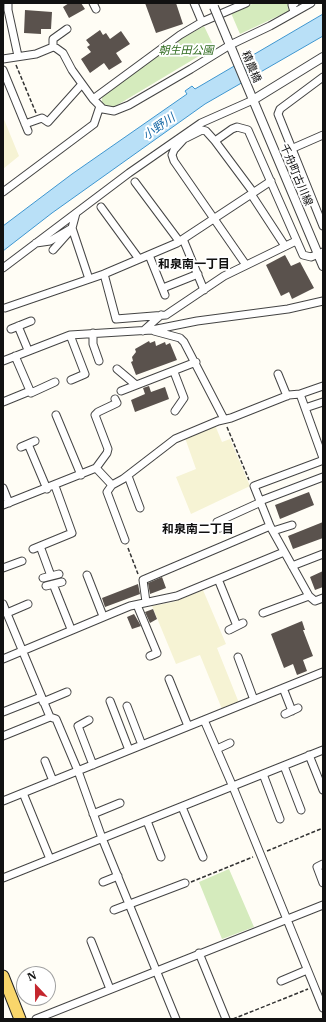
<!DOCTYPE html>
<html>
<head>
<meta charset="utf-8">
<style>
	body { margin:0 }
	#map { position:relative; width:326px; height:1022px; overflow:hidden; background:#fffdf5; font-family:"IBM Plex Serif",serif }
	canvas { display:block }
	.frame { position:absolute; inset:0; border:4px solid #111; pointer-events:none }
	.north { position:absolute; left:16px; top:966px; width:40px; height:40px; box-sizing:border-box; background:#fff; border:1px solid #a0a0a0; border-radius:50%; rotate:338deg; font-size:11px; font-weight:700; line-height:16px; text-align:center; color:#111 }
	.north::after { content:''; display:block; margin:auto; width:14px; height:18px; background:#c4262e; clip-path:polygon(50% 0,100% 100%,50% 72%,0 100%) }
</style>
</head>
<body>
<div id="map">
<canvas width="326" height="1022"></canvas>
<div class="frame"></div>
<div class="north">N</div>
</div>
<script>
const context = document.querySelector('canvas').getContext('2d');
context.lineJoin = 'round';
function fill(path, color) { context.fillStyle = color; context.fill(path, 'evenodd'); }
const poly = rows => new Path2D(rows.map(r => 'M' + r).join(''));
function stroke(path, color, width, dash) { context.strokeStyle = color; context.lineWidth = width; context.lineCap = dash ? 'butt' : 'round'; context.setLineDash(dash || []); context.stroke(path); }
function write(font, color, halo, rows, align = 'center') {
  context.font = font + ' "IBM Plex Serif","Noto Sans JP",serif'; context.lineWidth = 4; context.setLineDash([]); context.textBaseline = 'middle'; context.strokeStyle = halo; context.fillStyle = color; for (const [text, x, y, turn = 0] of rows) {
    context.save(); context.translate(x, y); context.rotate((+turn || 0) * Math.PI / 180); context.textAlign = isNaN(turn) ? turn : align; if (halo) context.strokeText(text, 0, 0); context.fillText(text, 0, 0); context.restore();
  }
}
fill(poly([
	[3,117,19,156,3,169],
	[215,425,222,442,230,439,250,486,191,514,176,477,196,469,185,438],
	[203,590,226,644,217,648,239,703,222,709,200,655,176,664,152,606,173,602]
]), '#f6f3d4');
fill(poly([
	[255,3,288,3,289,11,240,34,231,13,235,10],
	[204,26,214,47,114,107,106,106,102,102,102,95,181,39],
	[229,869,254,927,222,939,199,882]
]), '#d5ebbd');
const water = poly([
	[323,14,323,36,205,104,52,213,3,251,3,226,72,174,187,94,185,91,192,86,195,89,323,14]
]);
fill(water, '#b9e0f7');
stroke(water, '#3f96cf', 1);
fill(poly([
	[69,3,81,3,85,9,69,18,63,7],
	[145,3,176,3,183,24,156,33],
	[25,10,52,12,51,29,41,29,41,34,24,33],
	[100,30,103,35,106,33,110,39,121,31,130,44,116,53,122,62,109,70,104,63,90,73,81,59,91,52,87,47,90,45,86,40],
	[285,255,291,266,300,262,314,288,292,299,289,292,281,296,266,265],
	[149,341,150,343,155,341,156,346,165,342,166,345,170,343,177,360,136,375,131,362,133,361,132,357,136,352,135,349],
	[149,386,151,392,165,387,169,399,135,412,131,400,145,394,143,388],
	[309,492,314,505,280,519,275,505],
	[323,522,323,538,293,549,288,536],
	[323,571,323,587,315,590,310,577],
	[162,577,166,588,150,594,148,583],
	[138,584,140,594,105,607,102,598],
	[153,609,157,619,150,623,145,612],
	[134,614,141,626,132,629,127,617],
	[302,621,305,630,303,630,313,656,303,660,307,671,297,675,293,664,284,668,271,634]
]), '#5a524d');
const minor = poly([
	[8,3,8,10,18,56],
	[93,3,96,9],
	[294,12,292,5,295,3],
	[202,22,246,3],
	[53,47,53,39,67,29],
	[3,59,36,54,53,47,56,48,63,53,72,70,93,99,103,109,114,111,129,105,191,69,230,45,270,26,311,3],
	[3,70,28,131],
	[323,77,280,109,278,114,323,226],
	[93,99,180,35,202,22,194,3],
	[25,124,42,118,48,122,82,84],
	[186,138,202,130,206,131,215,141,232,129,237,127,248,130,303,255,311,257,323,252],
	[184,139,174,150,172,155,174,161,246,265],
	[215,141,253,192],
	[291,149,323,135],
	[135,182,179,241],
	[3,192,94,124,100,106],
	[251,194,285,246],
	[101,207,139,259],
	[76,213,72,228,89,279],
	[183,239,204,290],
	[36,243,50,241,72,228],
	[53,250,69,232],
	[149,255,165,295],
	[3,268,129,173,201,123,253,100],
	[104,274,116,319,166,315,224,276,296,241],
	[163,288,198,274],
	[5,308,104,274,177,243,271,181],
	[18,326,28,350],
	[11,329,31,321],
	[143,331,161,315],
	[154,331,180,338,184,342,224,419],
	[93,333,93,344,99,361],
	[70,335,85,374,71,380],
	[15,356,31,393,55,382],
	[3,361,70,335,152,330,197,321,288,309,323,301],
	[117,369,136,385],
	[174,372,184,398,175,411],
	[278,374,287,396],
	[121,391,196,362],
	[300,394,323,458,321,461,254,486,270,526,309,596,315,601,323,598],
	[3,402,30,391],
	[305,408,323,402],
	[56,415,81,475],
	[28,444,47,489],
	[21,447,35,441],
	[96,468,107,453,108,449,95,415,98,412,117,403,115,399],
	[128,476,140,508],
	[112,485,107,492,125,540],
	[3,488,9,503],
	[260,501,323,477],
	[3,505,96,468,112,485,123,479,175,439,218,421,231,418,289,395,300,394,323,386],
	[220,528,217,522,261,502],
	[273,531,292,525],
	[40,546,51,576],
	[33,549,72,533,55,486],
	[292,566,323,554],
	[3,568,22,561],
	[87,575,103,616],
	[43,578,59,574],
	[218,579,237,626],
	[53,584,71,629],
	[46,586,62,582],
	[146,602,143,580,270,526],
	[3,604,50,717,56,719,78,771,102,838,176,1019],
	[137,605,157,653,150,656],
	[7,613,28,604],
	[263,613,309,596],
	[229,630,243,623],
	[238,657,254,700],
	[3,659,113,613,130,606,177,596,284,552],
	[169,679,188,726],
	[283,688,292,711],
	[110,701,129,750],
	[43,702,67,692],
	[127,706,142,745],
	[3,712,41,697],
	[285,714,298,708],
	[89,720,78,726,93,765],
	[204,720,233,787,323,1008],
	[3,736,50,717],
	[217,749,230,743],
	[309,755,323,790],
	[45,761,53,781],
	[284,766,301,810],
	[263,774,280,819],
	[23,793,50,859],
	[3,801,323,672],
	[182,807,203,857],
	[93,814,120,803],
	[147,821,161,857],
	[323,864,317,867,323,883],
	[3,878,323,750],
	[103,882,118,876],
	[114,910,185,883],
	[91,941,110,989],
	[199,953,226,1019],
	[281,981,307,970],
	[36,1019,323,905]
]);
const tertiary = poly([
	[227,38,323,266],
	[253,100,323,57]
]);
const primary = poly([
	[3,976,20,1019]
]);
stroke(minor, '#444', 9);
stroke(tertiary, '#444', 10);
stroke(primary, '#222', 13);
stroke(poly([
	[16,65,36,113],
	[227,427,249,480],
	[128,548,138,574],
	[267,851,323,828],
	[191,882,253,857],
	[233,1019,308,989]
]), '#333', 1.5, [4, 2]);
stroke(minor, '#fff', 7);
stroke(tertiary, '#fff', 8);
stroke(primary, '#f9d66b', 11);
const tertiaryBridge = poly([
	[214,7,227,38]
]);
stroke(tertiaryBridge, '#444', 10, []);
stroke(tertiaryBridge, '#fff', 8);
write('italic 11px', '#2f6b1f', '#fff', [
	["朝生田公園",186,51]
]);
write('11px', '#111', '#fff', [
	["精農橋",251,67,67],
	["千舟町古川線",296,175,67]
]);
write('italic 12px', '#1768a6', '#fff', [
	["小野川",159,127,-35]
]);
write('bold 12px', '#111', '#fff', [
	["和泉南一丁目",194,265],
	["和泉南二丁目",198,530]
]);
</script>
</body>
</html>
